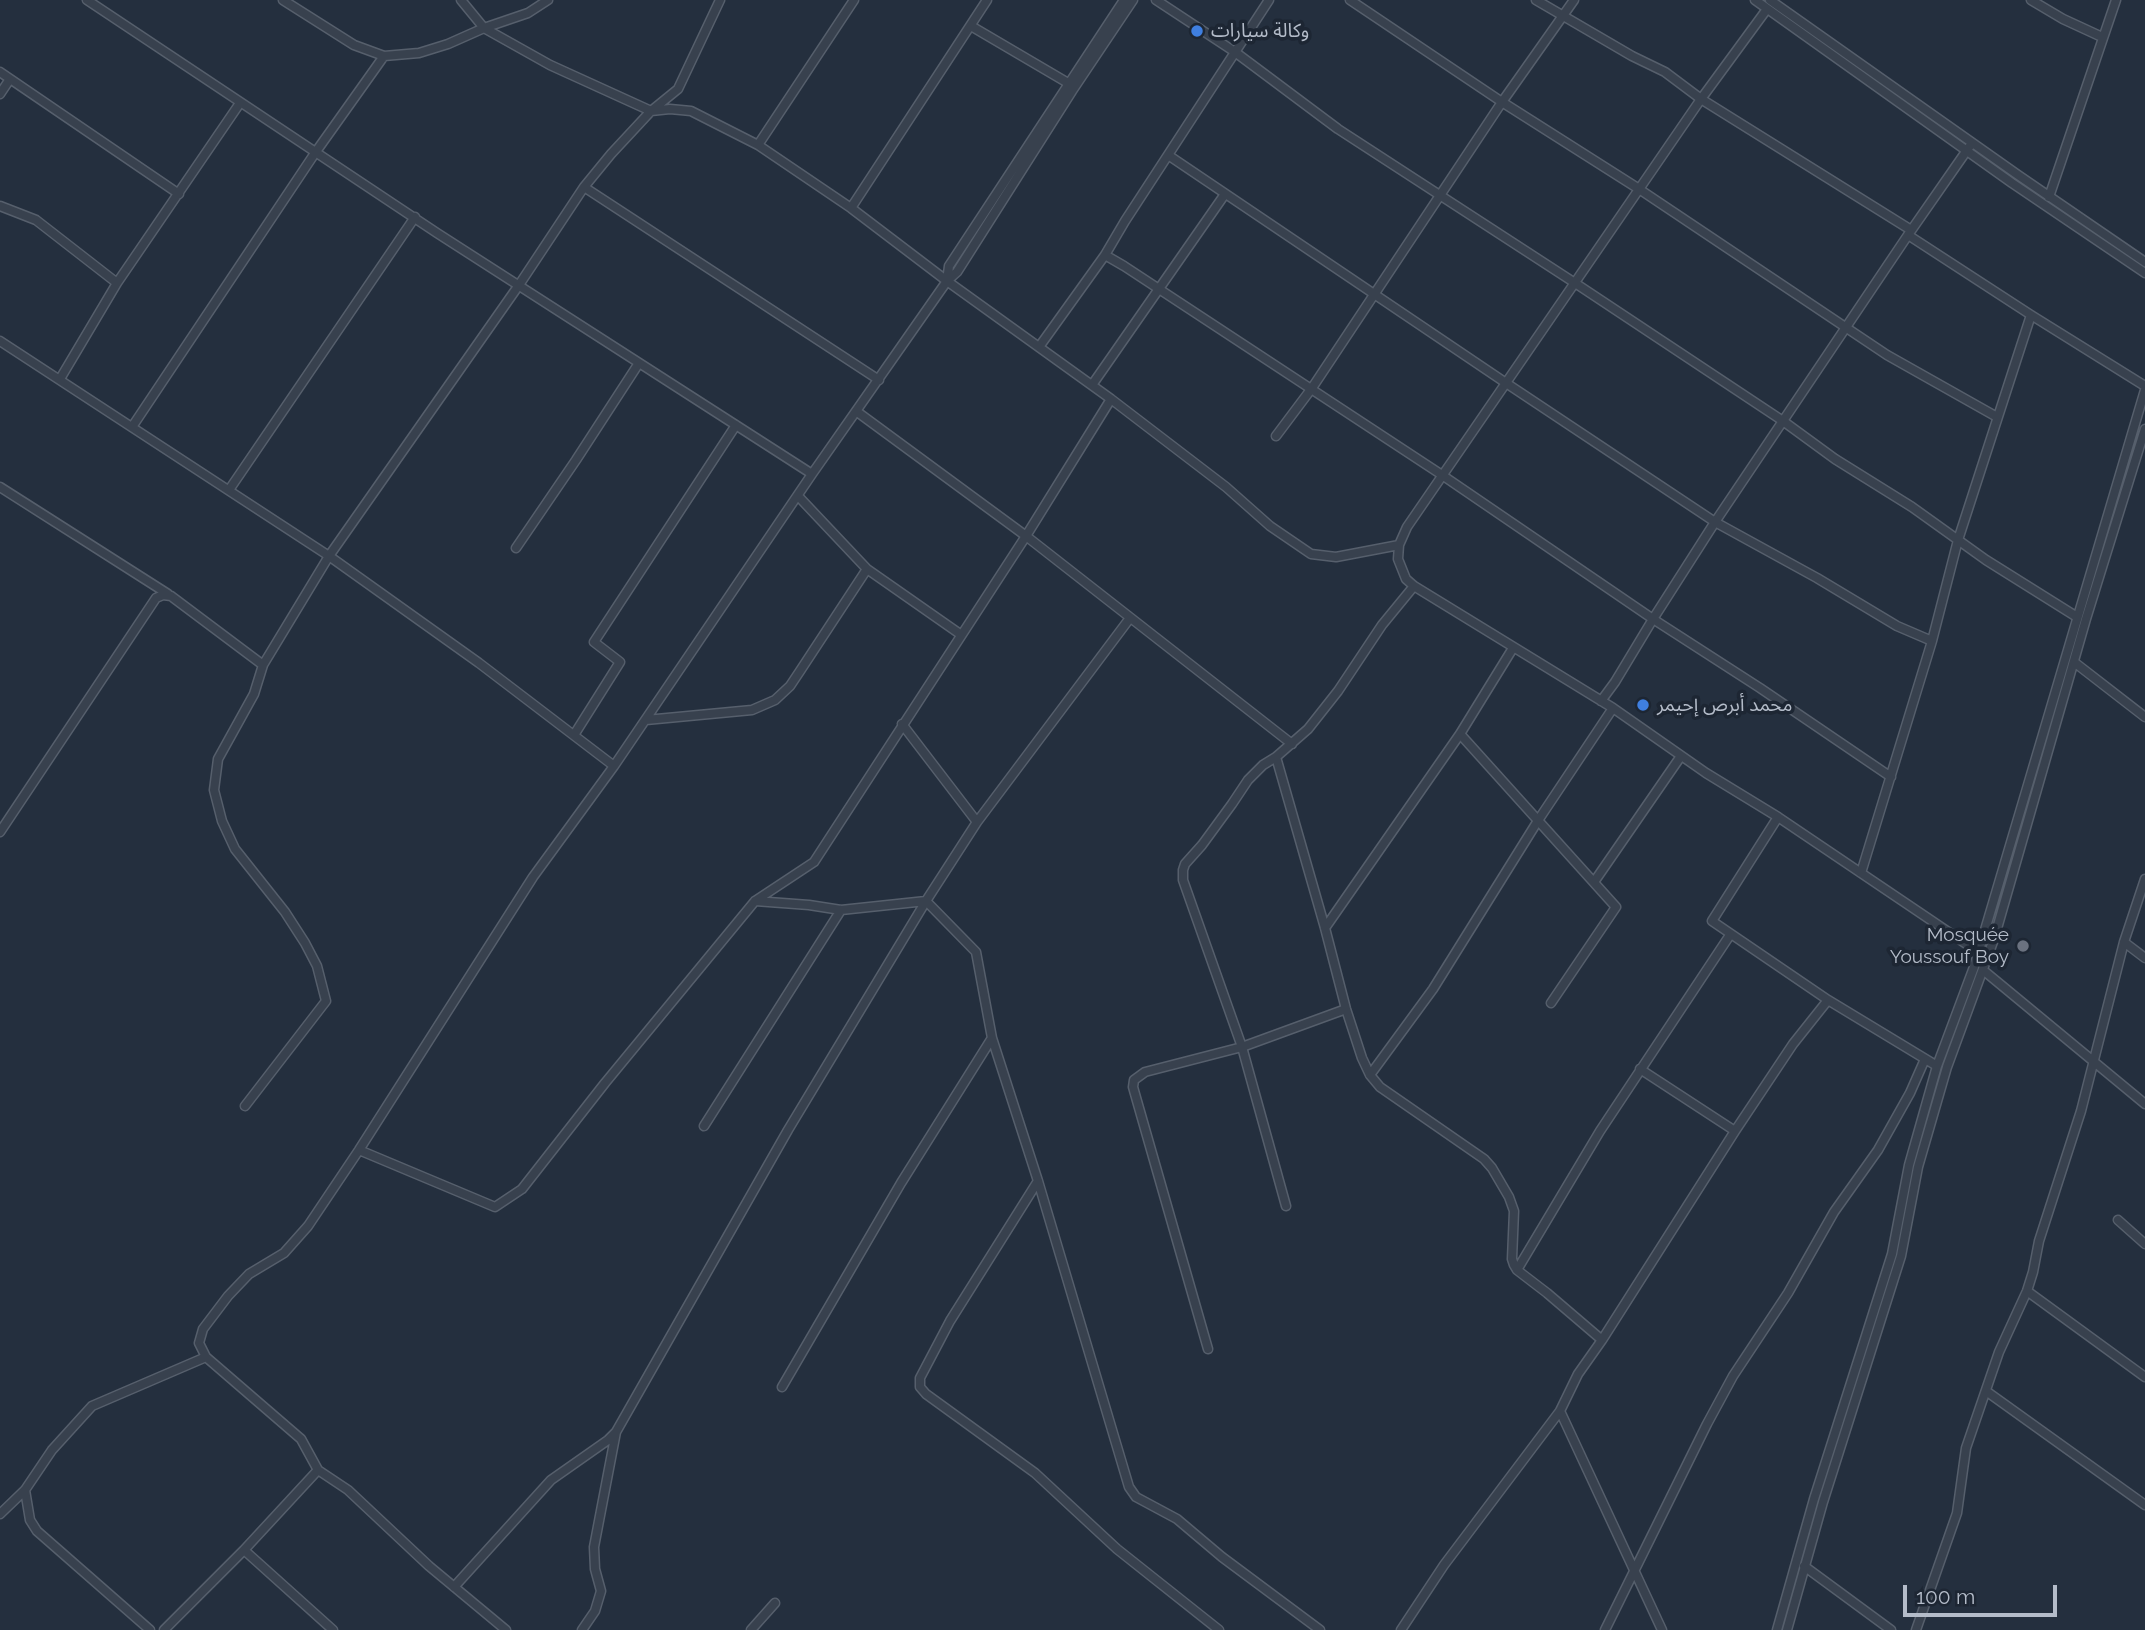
<!DOCTYPE html>
<html>
<head>
<meta charset="utf-8">
<style>
	body { margin:0 }
	#map { position:relative; width:2145px; height:1630px; overflow:hidden; background:#242f3e; font-family:Raleway,sans-serif }
	canvas { display:block }
	.scale { position:absolute; left:1903px; top:1585px; width:154px; height:32px; box-sizing:border-box; border:4px solid #b4bcc9; border-top:0; padding-left:9px; font-size:21px; line-height:24px; white-space:nowrap; color:#b4bcc9; -webkit-text-stroke:5px #1d2633; paint-order:stroke }
</style>
</head>
<body>
<div id="map">
<canvas width="2145" height="1630"></canvas>
<div class="scale">100 m</div>
</div>
<script>
const context = document.querySelector('canvas').getContext('2d');
context.lineJoin = 'round';
const poly = rows => new Path2D(rows.map(r => 'M' + r).join(''));
function stroke(path, color, width, dash) { context.strokeStyle = color; context.lineWidth = width; context.lineCap = dash ? 'butt' : 'round'; context.setLineDash(dash || []); context.stroke(path); }
function write(font, color, halo, rows, align = 'center') {
  context.font = font + ' Raleway,"Noto Sans Arabic",sans-serif'; context.lineWidth = 7; context.setLineDash([]); context.textBaseline = 'middle'; context.strokeStyle = halo; context.fillStyle = color; for (const [text, x, y, turn = 0] of rows) {
    context.save(); context.translate(x, y); context.rotate((+turn || 0) * Math.PI / 180); context.textAlign = isNaN(turn) ? turn : align; if (halo) context.strokeText(text, 0, 0); context.fillText(text, 0, 0); context.restore();
  }
}
const street = poly([
	[87,0,437,233,812,474],
	[283,0,354,45,384,56,419,53,448,44,484,28,528,13,548,0],
	[461,0,484,28,550,65,651,111,670,109,691,111,758,145,851,208,947,281,1111,399,1226,487,1270,526,1311,554,1336,557,1399,545],
	[1156,0,1235,52,1338,129,1575,283,1783,421,1835,459,1912,507,1986,560,2077,617],
	[1350,0,1502,102,1639,189,1887,355,1997,417],
	[1536,0,1632,56,1665,72,1701,99,1911,230],
	[1755,0,2012,183,2145,273],
	[1770,0,2018,175,2145,262],
	[2031,0,2063,19,2102,37],
	[971,26,1068,83],
	[0,72,179,194],
	[0,94,10,79],
	[758,145,854,0],
	[1168,155,1506,383,1715,522,1817,578,1897,626,1932,641],
	[584,187,879,380],
	[2049,197,2116,0],
	[0,206,36,220,117,283],
	[851,208,987,0],
	[1908,235,2031,315,2145,386],
	[1105,255,1124,266,1442,475,1653,619,1760,688,1891,777],
	[947,281,949,266,1124,0],
	[0,341,329,556,479,663,614,766],
	[1039,347,1105,255,1125,221,1269,0],
	[60,379,117,283,240,103],
	[1092,385,1225,194],
	[856,411,1026,536,1292,744],
	[132,427,315,153,384,56],
	[1276,436,1312,388,1502,102,1574,0],
	[0,487,168,594],
	[229,490,415,217],
	[798,496,867,569,960,634],
	[516,548,576,460,639,363],
	[1414,586,1406,579,1398,559,1399,545,1407,527,1701,99,1767,9],
	[2074,662,2145,717],
	[1601,701,1615,682,1653,619,1715,522,1908,235,1972,143],
	[646,720,752,710,775,700,790,686,800,671,867,569],
	[1460,734,1616,907,1551,1003],
	[574,735,620,662,594,642,736,425],
	[1276,757,1325,928,1346,1009,1362,1058,1370,1075,1380,1087,1484,1159,1492,1168,1509,1197,1514,1211,1512,1259,1514,1265,1517,1270,1547,1293,1602,1340],
	[1778,817,1712,921,1828,1000,1937,1066],
	[977,822,1130,618],
	[0,832,156,598,163,595,171,596,263,665,329,556,519,285,584,187,611,154,651,111,678,89,720,0],
	[1861,873,1932,641,1958,540,2031,315],
	[1594,882,1681,756],
	[755,901,809,905,841,910,926,901,976,952,992,1038,1038,1181,1129,1487,1136,1497,1177,1519,1222,1557,1320,1630],
	[1325,928,1460,734,1513,648],
	[2124,942,2145,958],
	[1983,970,2145,1104],
	[1640,1069,1735,1131],
	[1370,1075,1433,989,1539,819,1613,708],
	[245,1106,326,1001,317,966,305,943,285,912,235,849,222,821,214,790,218,759,254,694,263,665],
	[704,1126,841,910],
	[359,1150,495,1207,522,1189,605,1083,755,901,814,862,1026,536,1111,399],
	[1038,1181,950,1321,920,1378,920,1387,926,1394,1035,1473,1117,1549,1219,1630],
	[1286,1206,1242,1047,1183,880,1183,870,1185,864,1202,845,1232,804,1248,780,1263,765,1276,757,1308,729,1338,691,1382,625,1414,586,1613,708,1706,773,1778,817,1987,958],
	[2118,1220,2145,1244],
	[1517,1270,1600,1131,1730,935],
	[2027,1291,2145,1377],
	[1208,1349,1133,1087,1134,1080,1145,1072,1242,1047,1346,1009],
	[782,1387,901,1183,992,1038],
	[1986,1391,2145,1505],
	[1560,1411,1662,1630],
	[25,1490,30,1520,37,1531,150,1630],
	[0,1514,25,1490,52,1450,92,1406,206,1357],
	[244,1550,333,1630],
	[1804,1566,1891,1630],
	[454,1587,551,1480,608,1440,616,1432,788,1130,926,901,977,822,902,724],
	[164,1630,244,1550,318,1470],
	[506,1630,429,1566,348,1490,318,1470,301,1439,206,1357,199,1343,203,1329,228,1296,249,1274,284,1253,308,1226,359,1150,533,877,614,766,812,474,947,281,957,272,1072,91,1133,0],
	[582,1630,595,1611,601,1591,595,1569,594,1547,616,1432],
	[751,1630,775,1603],
	[1401,1630,1444,1565,1560,1411,1578,1374,1602,1340,1735,1131,1793,1044,1828,1000],
	[1605,1630,1707,1424,1733,1376,1788,1293,1834,1212,1878,1150,1910,1093,1925,1059],
	[1777,1630,1814,1499,1892,1254,1909,1165,1937,1066,1974,967,2145,390],
	[1787,1630,1823,1502,1901,1256,1918,1167,1947,1067,1994,939,2086,619,2145,429],
	[1916,1630,1957,1513,1966,1448,1999,1352,2027,1291,2033,1272,2039,1241,2081,1111,2124,942,2145,879]
]);
stroke(street, '#565f6c', 11);
stroke(street, '#38414e', 8);
for (const [x, y, r, color] of [
	[1197,31,7,"#3f7fe0"],
	[1643,705,7,"#3f7fe0"],
	[2023,946,7,"#6b7280"]
]) { const dot = new Path2D(); dot.arc(x, y, r, 0, 2 * Math.PI); context.fillStyle = color; context.fill(dot); stroke(dot, '#1d2633', 2.5); }
write('19px', '#b4bcc9', '#1d2633', [
	["وكالة سيارات",1211,31],
	["محمد أبرص إحيمر",1657,705],
	["Mosquée",2009,935,"right"],
	["Youssouf Boy",2009,957,"right"]
], 'left');
</script>
</body>
</html>
